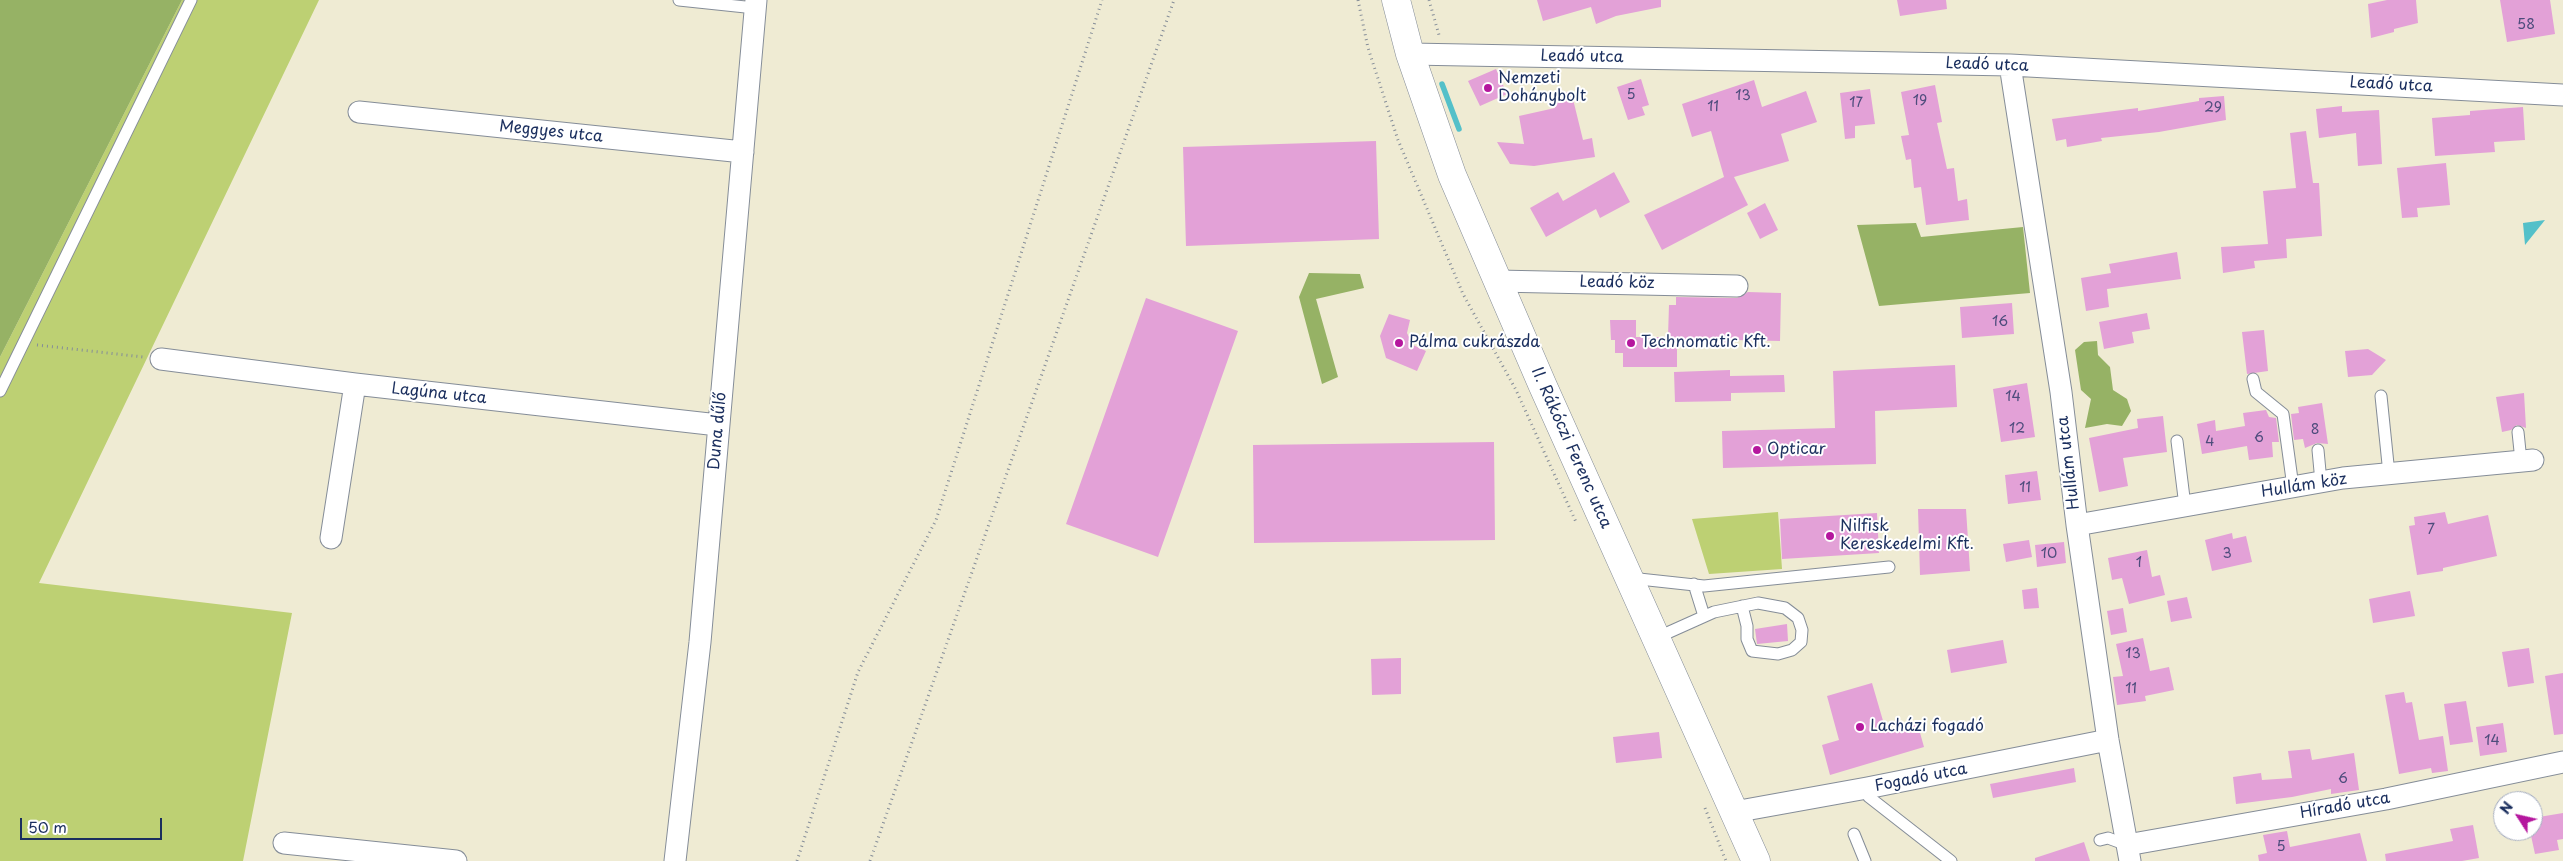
<!DOCTYPE html>
<html>
<head>
<meta charset="utf-8">
<style>
	body { margin:0 }
	#map { position:relative; width:2563px; height:861px; overflow:hidden; background:#efebd3; font-family:"Playpen Sans",sans-serif }
	canvas { display:block }
	.north { position:absolute; left:2493px; top:791px; width:50px; height:50px; box-sizing:border-box; background:#fff; border:1px solid #a4acbf; border-radius:50%; rotate:305deg; font-size:14px; font-weight:700; line-height:20px; text-align:center; color:#1b2f5e }
	.north::after { content:''; display:block; margin:auto; width:18px; height:22px; background:#b5179e; clip-path:polygon(50% 0,100% 100%,50% 72%,0 100%) }
	.scale { position:absolute; left:20px; top:818px; width:142px; height:22px; box-sizing:border-box; border:2px solid #1b2f5e; border-top:0; padding-left:6px; font-size:15px; line-height:18px; white-space:nowrap; color:#1b2f5e; -webkit-text-stroke:4px #fff; paint-order:stroke }
</style>
</head>
<body>
<div id="map">
<canvas width="2563" height="861"></canvas>
<div class="north">N</div>
<div class="scale">50 m</div>
</div>
<script>
const context = document.querySelector('canvas').getContext('2d');
context.lineJoin = 'round';
function fill(path, color) { context.fillStyle = color; context.fill(path, 'evenodd'); }
const poly = rows => new Path2D(rows.map(r => 'M' + r).join(''));
function stroke(path, color, width, dash) { context.strokeStyle = color; context.lineWidth = width; context.lineCap = dash ? 'butt' : 'round'; context.setLineDash(dash || []); context.stroke(path); }
function write(font, color, halo, rows, align = 'center') {
  context.font = font + ' "Playpen Sans",sans-serif'; context.lineWidth = 4; context.setLineDash([]); context.textBaseline = 'middle'; context.strokeStyle = halo; context.fillStyle = color; for (const [text, x, y, turn = 0] of rows) {
    context.save(); context.translate(x, y); context.rotate((+turn || 0) * Math.PI / 180); context.textAlign = isNaN(turn) ? turn : align; if (halo) context.strokeText(text, 0, 0); context.fillText(text, 0, 0); context.restore();
  }
}
fill(poly([
	[182,0,319,0,39,583,292,613,243,861,0,861,0,357],
	[1778,512,1782,569,1709,574,1692,519]
]), '#bdd073');
fill(poly([
	[0,0,182,0,0,357],
	[1916,223,1921,237,2023,227,2030,293,1879,306,1857,225],
	[1309,273,1360,274,1364,288,1316,299,1338,377,1322,384,1299,297],
	[2097,341,2098,355,2110,367,2113,390,2127,399,2131,411,2122,426,2107,424,2085,428,2091,399,2081,390,2075,350,2084,342]
]), '#96b265');
fill(poly([
	[2545,220,2525,245,2523,223]
]), '#53c0c9');
stroke(poly([
	[1442,84,1459,129]
]), '#53c0c9', 5.5);
fill(poly([
	[1537,0,1661,0,1661,7,1616,16,1596,24,1591,7,1543,21],
	[1897,0,1946,0,1947,9,1900,16],
	[2387,0,2416,0,2418,23,2394,29,2394,32,2371,38,2368,4],
	[2500,0,2550,0,2555,34,2507,42],
	[1496,69,1507,94,1480,106,1468,81],
	[1641,79,1649,105,1642,107,1645,115,1628,120,1617,87],
	[1754,80,1762,107,1806,91,1817,122,1781,134,1789,161,1734,177,1748,205,1662,250,1644,215,1724,177,1711,131,1692,137,1682,104],
	[1935,85,1942,122,1937,123,1947,169,1954,168,1958,201,1967,199,1969,220,1926,225,1921,187,1914,188,1911,159,1906,160,1901,136,1909,135,1901,92],
	[1870,89,1875,124,1855,126,1855,138,1845,139,1840,93],
	[1571,91,1583,140,1592,138,1595,157,1534,166,1510,164,1497,142,1524,144,1519,116,1555,108,1552,96],
	[2224,96,2226,120,2159,132,2101,138,2102,141,2067,147,2066,139,2056,141,2052,119,2138,108,2138,111,2199,101,2199,98],
	[2342,106,2342,112,2379,110,2382,164,2358,166,2356,133,2319,138,2316,109],
	[2523,107,2525,140,2494,142,2495,152,2435,156,2432,118,2470,115,2470,111],
	[2306,131,2313,183,2319,183,2322,236,2286,239,2287,258,2254,261,2255,268,2223,273,2221,247,2268,244,2263,191,2296,188,2290,133],
	[1376,141,1379,239,1186,246,1183,147],
	[2446,163,2450,205,2417,208,2418,217,2402,218,2397,168],
	[1614,172,1630,202,1600,218,1596,209,1546,237,1530,208,1558,192,1563,201],
	[1765,203,1778,230,1760,239,1747,213],
	[2177,252,2181,279,2107,289,2109,307,2086,311,2081,278,2111,273,2109,264],
	[1748,292,1781,293,1780,341,1734,340,1734,343,1677,341,1677,367,1623,367,1623,353,1615,353,1615,340,1611,340,1610,320,1636,320,1636,337,1668,337,1669,305,1676,305,1676,297,1737,298],
	[1146,298,1238,331,1158,557,1066,524],
	[2012,303,2014,334,1962,338,1960,307],
	[2147,313,2150,329,2132,332,2134,343,2104,349,2099,322],
	[1389,314,1410,320,1407,333,1413,345,1426,351,1417,371,1386,358,1380,336],
	[2264,330,2268,371,2247,374,2242,332],
	[2368,349,2386,360,2372,375,2348,377,2345,351],
	[1955,365,1957,407,1875,411,1876,464,1723,468,1722,431,1835,428,1833,371],
	[1730,370,1730,376,1784,375,1785,392,1731,393,1731,401,1675,402,1674,372],
	[2027,383,2035,437,2001,442,1993,389],
	[2524,393,2526,428,2517,425,2511,430,2502,432,2496,397],
	[2322,403,2328,444,2317,443,2305,448,2303,439,2294,440,2291,414,2299,413,2298,407],
	[2266,410,2269,417,2276,418,2279,442,2272,442,2273,457,2249,460,2247,446,2202,454,2197,424,2215,420,2216,431,2245,426,2243,413],
	[2163,416,2167,452,2123,458,2128,486,2099,492,2089,438,2138,428,2137,419],
	[1494,442,1495,540,1254,543,1253,445],
	[2037,471,2041,500,2008,504,2005,475],
	[1918,509,1966,509,1970,571,1920,575],
	[2445,512,2448,524,2488,515,2497,556,2443,568,2443,571,2417,575,2409,526,2415,525,2414,517],
	[1877,513,1879,553,1782,559,1780,519],
	[2232,533,2233,539,2246,536,2252,562,2212,571,2205,540],
	[2029,540,2032,557,2006,562,2003,544],
	[2064,542,2066,563,2037,567,2035,545],
	[2147,550,2152,577,2160,575,2165,595,2129,604,2122,578,2112,580,2108,558],
	[2037,588,2039,608,2024,609,2022,590],
	[2410,591,2415,616,2373,623,2369,599],
	[2187,597,2192,618,2171,622,2167,601],
	[2123,608,2127,632,2111,635,2107,611],
	[1787,624,1788,641,1757,644,1755,629],
	[2143,638,2150,671,2169,667,2174,690,2145,696,2146,701,2117,705,2113,677,2123,676,2116,644],
	[2003,640,2007,663,1951,673,1947,650],
	[2529,648,2534,683,2508,687,2502,652],
	[1401,658,1401,694,1372,695,1371,659],
	[2563,673,2563,734,2554,735,2545,676],
	[1872,683,1886,731,1917,722,1924,747,1830,775,1822,745,1839,740,1827,696],
	[2404,692,2406,703,2412,702,2419,740,2443,736,2448,771,2432,773,2431,768,2399,774,2385,695],
	[2466,701,2473,742,2450,745,2444,704],
	[2503,723,2507,752,2480,756,2476,727],
	[1659,732,1662,758,1616,763,1613,737],
	[2310,749,2312,760,2354,753,2359,790,2331,794,2331,789,2292,797,2236,804,2233,777,2261,773,2262,780,2292,778,2288,751],
	[2074,768,2076,782,1993,798,1990,784],
	[2563,813,2563,839,2557,840,2559,850,2535,854,2530,831,2533,831,2533,818],
	[2473,825,2479,858,2462,861,2386,861,2385,854,2453,841,2450,829],
	[2287,831,2290,847,2360,833,2367,861,2259,861,2258,855,2267,853,2263,835],
	[2084,842,2090,861,2035,861,2035,858]
]), '#e3a1d7');
const service = poly([
	[679,0,755,8],
	[2253,379,2256,392,2283,414,2293,487],
	[0,391,191,0],
	[2381,396,2389,474],
	[2518,432,2521,461],
	[2177,441,2185,506],
	[2318,450,2321,482],
	[1630,578,1704,586,1889,567],
	[1694,584,1704,616],
	[1656,638,1714,612,1758,603,1785,608,1798,618,1802,630,1801,642,1792,650,1778,654,1752,651,1747,639,1747,626,1742,606],
	[1867,788,1869,797,1951,861],
	[1854,834,1865,861],
	[2100,840,2108,838,2127,845]
]);
const minor = poly([
	[1410,54,2010,65,2563,95],
	[2010,65,2061,392,2077,525,2108,740,2130,861],
	[359,112,743,152],
	[1497,281,1737,286],
	[161,359,355,384,718,425],
	[2077,525,2343,478,2533,460],
	[331,538,355,384],
	[1734,812,1867,788,2108,740],
	[284,843,456,861],
	[2127,845,2386,799,2563,762],
	[675,861,700,642,756,0]
]);
const secondary = poly([
	[1396,0,1410,54,1452,175,1542,384,1756,861]
]);
stroke(service, '#858d98', 13);
stroke(minor, '#858d98', 23);
stroke(secondary, '#858d98', 29);
stroke(poly([
	[1358,0,1368,48,1398,140,1463,294,1516,390,1576,522],
	[1429,0,1439,35],
	[37,345,143,357],
	[1705,808,1726,861],
	[797,861,858,672,936,520,1102,0],
	[870,861,1174,0]
]), '#858d98', 3, [1, 4]);
stroke(service, '#fff', 11);
stroke(minor, '#fff', 21);
stroke(secondary, '#fff', 28);
for (const [x, y, r, color] of [
	[1488,88,5,"#b5179e"],
	[1399,343,5,"#b5179e"],
	[1631,343,5,"#b5179e"],
	[1757,450,5,"#b5179e"],
	[1830,536,5,"#b5179e"],
	[1860,727,5,"#b5179e"]
]) { const dot = new Path2D(); dot.arc(x, y, r, 0, 2 * Math.PI); context.fillStyle = color; context.fill(dot); stroke(dot, '#fff', 2); }
write('14px', '#4d4c7c', null, [
	["58",2526,25],
	["5",1631,95],
	["13",1743,96],
	["19",1920,101],
	["17",1856,103],
	["11",1713,107],
	["29",2213,108],
	["16",2000,322],
	["14",2013,397],
	["12",2017,429],
	["8",2315,430],
	["6",2259,438],
	["4",2210,442],
	["11",2025,488],
	["7",2431,530],
	["10",2049,554],
	["3",2227,554],
	["1",2139,563],
	["13",2133,654],
	["11",2131,689],
	["14",2492,741],
	["6",2343,779],
	["5",2281,847]
]);
write('16px', '#1b2f5e', '#fff', [
	["Leadó utca",1582,57,1],
	["Leadó utca",1987,65,2],
	["Leadó utca",2391,85,3],
	["Meggyes utca",551,132,6],
	["Leadó köz",1617,283,1],
	["Lagúna utca",439,394,6],
	["Duna dűlő",718,431,-85],
	["II. Rákóczi Ferenc utca",1571,448,66],
	["Hullám utca",2069,463,-97],
	["Hullám köz",2304,486,-9],
	["Fogadó utca",1921,778,-11],
	["Híradó utca",2345,806,-10]
]);
write('16px', '#1b2f5e', '#fff', [
	["Nemzeti",1498,79],
	["Dohánybolt",1498,97],
	["Pálma cukrászda",1409,343],
	["Technomatic Kft.",1641,343],
	["Opticar",1767,450],
	["Nilfisk",1840,527],
	["Kereskedelmi Kft.",1840,545],
	["Lacházi fogadó",1870,727]
], 'left');
</script>
</body>
</html>
